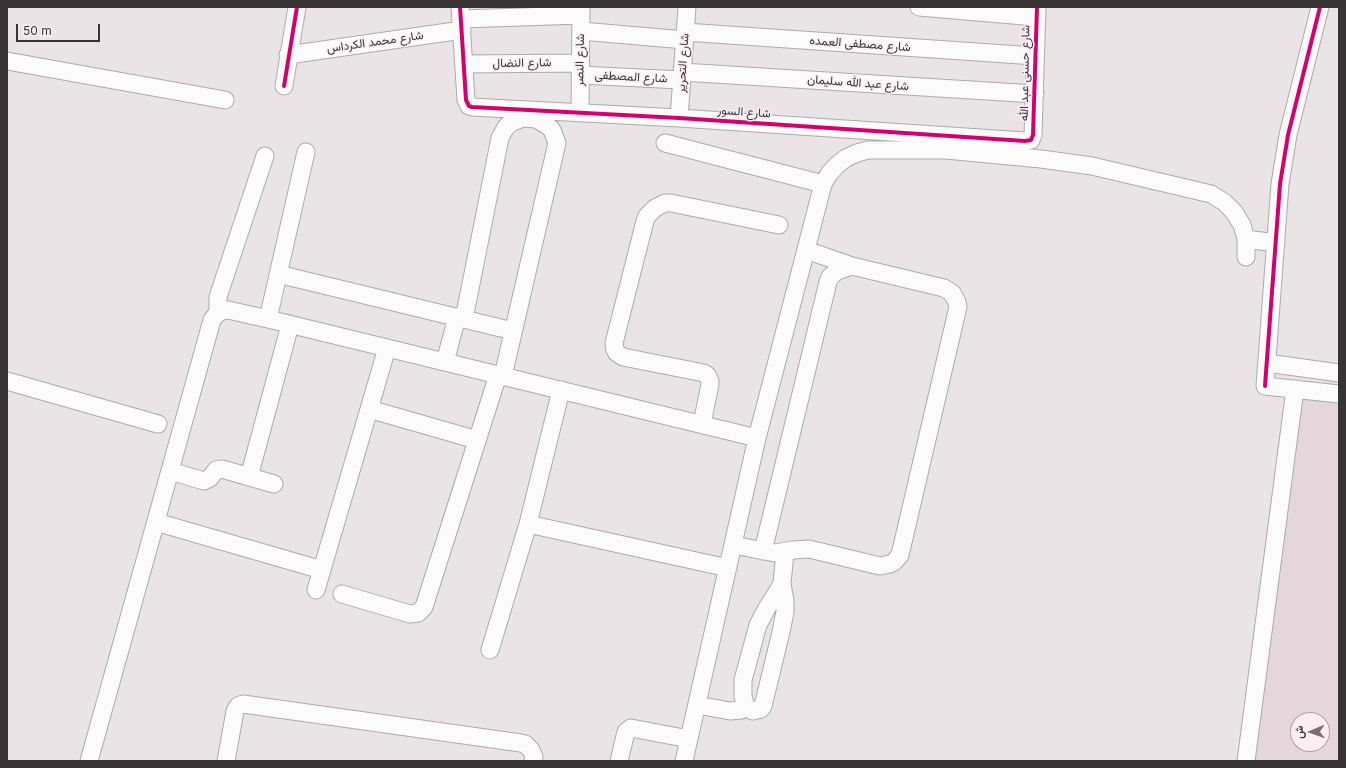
<!DOCTYPE html>
<html>
<head>
<meta charset="utf-8">
<style>
	body { margin:0 }
	#map { position:relative; width:1346px; height:768px; overflow:hidden; background:#ebe4e6; font-family:Inter,Vazirmatn,sans-serif }
	canvas { display:block }
	.frame { position:absolute; inset:0; border:8px solid #383335; pointer-events:none }
	.north { position:absolute; left:1290px; top:712px; width:40px; height:40px; box-sizing:border-box; background:#fceef3; border:1px solid #aea3a7; border-radius:50%; rotate:268deg; font-size:11px; font-weight:700; line-height:16px; text-align:center; color:#383335 }
	.north::after { content:''; display:block; margin:auto; width:14px; height:18px; background:#777173; clip-path:polygon(50% 0,100% 100%,50% 72%,0 100%) }
	.scale { position:absolute; left:16px; top:24px; width:84px; height:18px; box-sizing:border-box; border:2px solid #383335; border-top:0; padding-left:5px; font-size:12px; line-height:14px; white-space:nowrap; color:#383335; -webkit-text-stroke:3px #fceef3; paint-order:stroke }
</style>
</head>
<body>
<div id="map">
<canvas width="1346" height="768"></canvas>
<div class="frame"></div>
<div class="north">ش</div>
<div class="scale">50 m</div>
</div>
<script>
const context = document.querySelector('canvas').getContext('2d');
context.lineJoin = 'round';
function fill(path, color) { context.fillStyle = color; context.fill(path, 'evenodd'); }
const poly = rows => new Path2D(rows.map(r => 'M' + r).join(''));
function stroke(path, color, width, dash) { context.strokeStyle = color; context.lineWidth = width; context.lineCap = dash ? 'butt' : 'round'; context.setLineDash(dash || []); context.stroke(path); }
function write(font, color, halo, rows, align = 'center') {
  context.font = font + ' Inter,Vazirmatn,sans-serif'; context.lineWidth = 3; context.setLineDash([]); context.textBaseline = 'middle'; context.strokeStyle = halo; context.fillStyle = color; for (const [text, x, y, turn = 0] of rows) {
    context.save(); context.translate(x, y); context.rotate((+turn || 0) * Math.PI / 180); context.textAlign = isNaN(turn) ? turn : align; if (halo) context.strokeText(text, 0, 0); context.fillText(text, 0, 0); context.restore();
  }
}
fill(poly([
	[1285,381,1339,388,1339,761,1249,761,1285,405],
	[1298,720,1322,720,1322,744,1298,744]
]), '#e5d6db');
const minor = poly([
	[460,7,466,100,469,106,472,107,679,118,1025,141,1031,140,1033,135,1037,7],
	[919,7,1036,17],
	[1320,7,1288,135,1280,184,1265,386,1339,394],
	[461,19,581,15],
	[581,31,685,40],
	[685,32,1035,56],
	[288,55,462,30],
	[7,61,225,100],
	[464,64,580,63],
	[682,72,1035,94],
	[580,75,681,80],
	[284,86,297,7],
	[580,112,581,7],
	[679,118,687,7],
	[665,143,823,184],
	[1246,239,1276,243],
	[278,274,513,331],
	[218,313,218,297,265,156],
	[268,319,306,152],
	[464,319,500,138,506,127,511,123,523,118,536,119,548,126,552,130,557,143,503,376],
	[445,362,457,317],
	[1267,363,1339,373],
	[7,381,158,424],
	[369,409,477,440],
	[702,424,710,384,710,381,707,375,704,373,623,357,617,353,615,350,614,343,645,221,647,216,655,208,665,203,671,203,779,225],
	[170,471,204,481,210,478,216,470,222,469,274,484],
	[249,477,290,325],
	[156,522,322,570],
	[528,524,728,568],
	[733,545,775,553,793,550,809,549,880,566,890,564,894,562,900,555,958,307,957,302,952,293,944,288,852,266,806,250],
	[763,551,828,282,830,277,837,271,852,266],
	[782,584,785,601,785,612,781,632,763,706,761,709,753,711,746,707,745,704,743,696,743,680,758,625,767,608,782,584],
	[782,584,785,552],
	[316,590,387,348],
	[342,594,410,614,418,613,424,607,498,375],
	[490,650,528,524,561,390],
	[697,705,730,711,741,710,746,707],
	[89,761,212,320,215,316,221,311,228,310,268,319,757,438],
	[226,761,235,711,238,706,243,704,521,743,525,744,531,750,534,757,533,761],
	[619,761,625,736,626,732,631,728,689,739],
	[684,761,757,438,823,184,829,174,837,165,846,158,857,153,868,150,946,150,1041,159,1092,166,1211,194,1224,202,1234,212,1242,225,1246,239,1246,257],
	[1246,761,1295,389]
]);
stroke(minor, '#aea9aa', 19);
stroke(minor, '#fcfbfb', 17);
stroke(poly([
	[460,7,466,100,469,106,472,107,679,118,1025,141,1031,140,1033,135,1037,7],
	[284,86,297,7],
	[1265,386,1280,184,1288,135,1320,7]
]), '#d6006c', 4);
write('12px', '#383335', '#fceef3', [
	["شارع محمد الكرداس",375,42,-8],
	["شارع مصطفى العمده",860,44,4],
	["شارع النصر",580,60,-89],
	["شارع النضال",522,63,-1],
	["شارع التحرير",683,63,-86],
	["شارع حسنى عبد الله",1025,73,-89],
	["شارع المصطفى",631,77,3],
	["شارع عبد الله سليمان",858,83,4],
	["شارع السور",744,112,4]
]);
</script>
</body>
</html>
